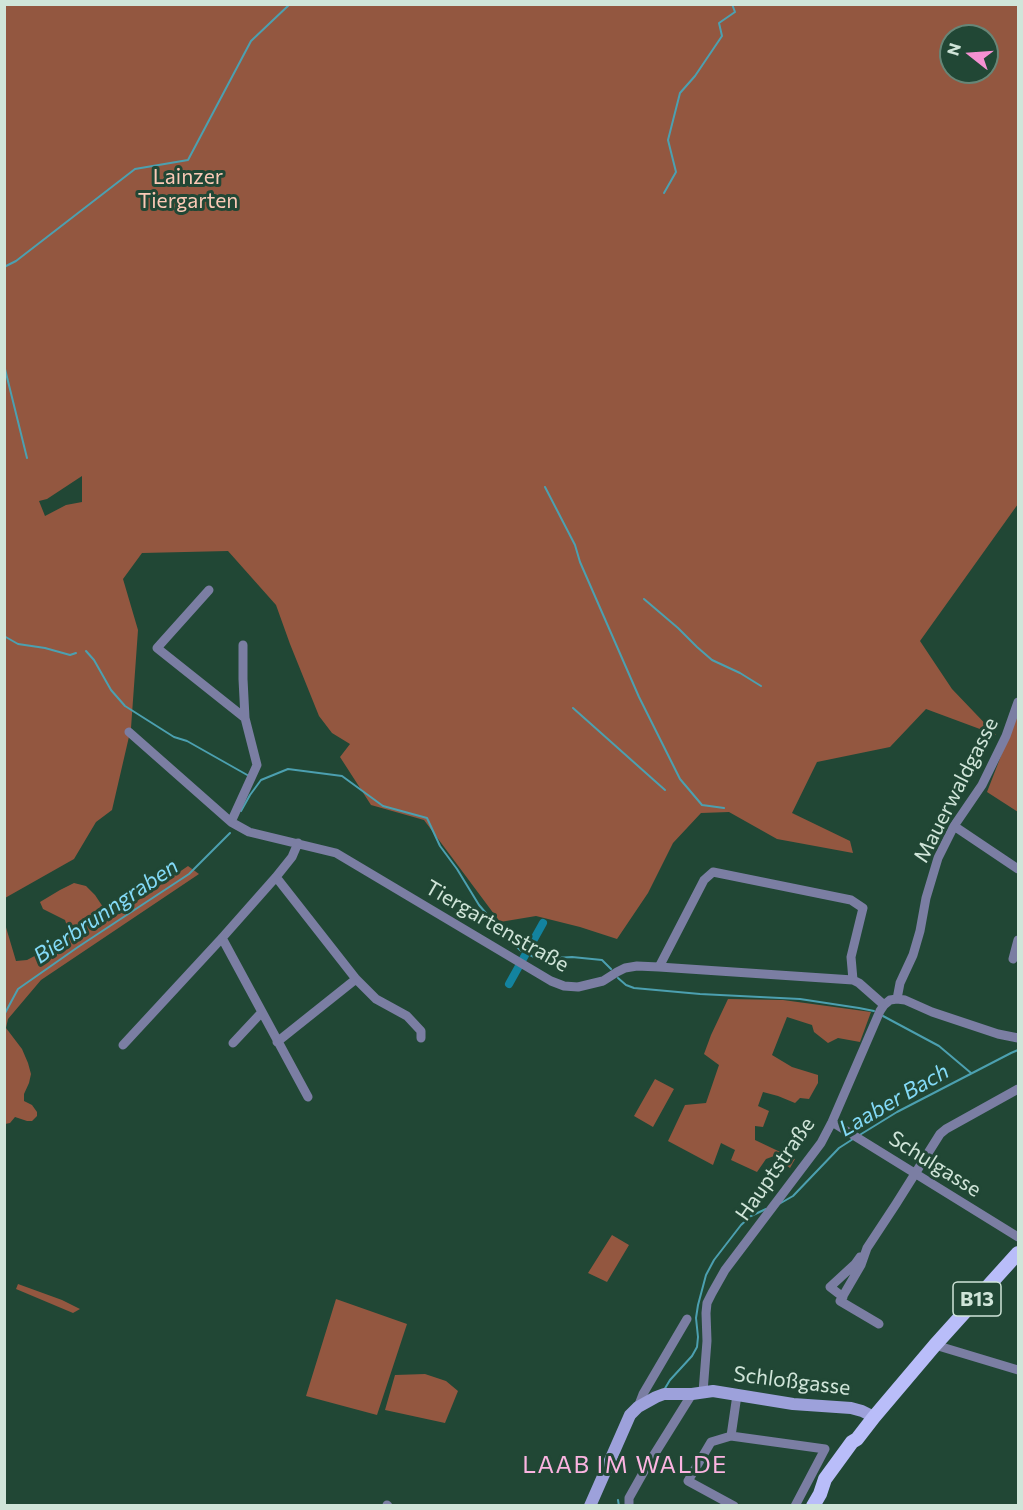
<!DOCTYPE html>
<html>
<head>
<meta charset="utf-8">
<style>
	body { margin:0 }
	#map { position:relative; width:1023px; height:1510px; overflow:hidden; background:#214735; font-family:Commissioner,sans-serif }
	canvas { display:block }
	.frame { position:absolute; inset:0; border:6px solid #d0e5d9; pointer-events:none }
	.north { position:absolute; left:939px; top:24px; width:60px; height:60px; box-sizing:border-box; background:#214735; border:2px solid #678677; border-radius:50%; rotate:287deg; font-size:16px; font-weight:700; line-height:24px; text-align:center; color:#d0e5d9 }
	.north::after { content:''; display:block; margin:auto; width:21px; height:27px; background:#f591d2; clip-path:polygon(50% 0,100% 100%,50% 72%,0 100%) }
</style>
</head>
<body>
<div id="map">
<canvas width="1023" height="1510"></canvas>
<div class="frame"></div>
<div class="north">N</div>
</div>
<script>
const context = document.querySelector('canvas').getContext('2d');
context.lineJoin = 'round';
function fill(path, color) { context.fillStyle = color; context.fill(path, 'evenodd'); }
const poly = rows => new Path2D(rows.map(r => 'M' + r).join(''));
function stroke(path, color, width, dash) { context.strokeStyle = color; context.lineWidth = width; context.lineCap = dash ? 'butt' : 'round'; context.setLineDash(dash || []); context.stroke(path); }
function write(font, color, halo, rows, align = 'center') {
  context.font = font + ' Commissioner,sans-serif'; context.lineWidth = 6; context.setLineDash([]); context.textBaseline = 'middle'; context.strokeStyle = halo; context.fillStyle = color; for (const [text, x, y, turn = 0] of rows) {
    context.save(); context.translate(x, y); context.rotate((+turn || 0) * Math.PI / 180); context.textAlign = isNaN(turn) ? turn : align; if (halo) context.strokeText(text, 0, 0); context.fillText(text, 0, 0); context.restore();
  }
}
fill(poly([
	[4,5,1018,5,1018,504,920,641,952,689,996,735,926,709,890,747,817,762,792,813,850,841,853,853,777,839,729,812,701,813,673,843,648,893,617,939,580,927,536,916,500,922,424,820,371,805,340,757,350,744,332,733,319,716,290,644,276,605,228,551,142,553,123,579,138,630,131,728,112,810,96,822,74,859,5,898],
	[951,36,987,36,987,72,951,72],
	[82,476,82,502,66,505,45,516,39,501,47,499],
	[1018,712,1018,812,987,792],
	[188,866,199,874,41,980,8,1019,6,1028,22,1049,28,1063,31,1074,29,1083,24,1094,24,1101,32,1105,37,1112,37,1116,32,1121,27,1121,15,1117,10,1123,5,1124,5,924,16,961,27,960,65,940,68,929,65,920,43,909,40,902,60,890,74,883,86,886,95,895,111,919],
	[728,999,783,1000,871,1012,860,1042,838,1038,828,1043,814,1032,812,1025,787,1017,772,1055,792,1067,818,1075,818,1083,809,1099,800,1098,795,1103,778,1096,763,1092,758,1106,769,1111,763,1127,755,1126,755,1140,795,1159,790,1168,774,1156,766,1159,757,1172,731,1160,735,1150,721,1143,713,1165,668,1141,685,1105,706,1103,719,1065,704,1054,711,1035],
	[655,1079,674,1089,653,1127,634,1116],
	[612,1235,629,1245,607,1282,588,1273],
	[18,1284,62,1300,80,1309,73,1313,16,1289],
	[336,1299,407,1324,377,1415,306,1396],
	[425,1374,446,1381,458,1391,445,1423,385,1410,395,1375]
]), '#935740');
stroke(poly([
	[664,193,676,172,668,140,680,93,695,76,722,36,719,23,735,12,732,4],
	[4,267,16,261,135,169,188,160,251,41,290,4],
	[4,365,27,458],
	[545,487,575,545,580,562,639,697,680,779,702,805,724,808],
	[644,599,678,628,697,647,712,660,740,673,761,686],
	[4,636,18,644,45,648,70,655,76,653],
	[86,651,94,660,111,690,125,706,174,737,187,741,249,776],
	[573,708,665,790],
	[241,811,250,795,261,780,288,769,342,776,383,806,427,818,440,846,457,869,479,905,503,933,520,950,538,959,572,957,602,960,611,969],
	[618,978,626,985,634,988,700,994,800,999,859,1008,874,1011],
	[4,1015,18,989,78,947,189,874,230,833],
	[883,1016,939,1046,971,1073],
	[858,1136,897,1112,1011,1053,1018,1050],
	[779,1204,793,1196,839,1148,853,1139],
	[664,1390,670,1380,692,1356,697,1347,698,1337,696,1318,698,1305,706,1275,714,1260,741,1225,751,1216,766,1209],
	[618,1500,619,1506]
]), '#4ca0b0', 2);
stroke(poly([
	[509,984,543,923]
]), '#13839f', 8);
stroke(poly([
	[209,590,157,648,245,718],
	[129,732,231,822,249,832,336,853,551,981,564,986,578,987,603,981,617,972,625,968,637,966,659,967,853,980,859,983,884,1005],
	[231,822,257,765,245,718,243,679,243,645],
	[954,826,1018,869],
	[276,877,356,979,376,999,407,1016,421,1031,421,1038],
	[222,938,308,1097],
	[1013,959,1018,940],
	[659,967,704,880,713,872,851,900,863,908,851,957,853,980],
	[897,999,900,983,913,955,920,931,926,898,938,858,954,826,982,785,1006,736,1018,702],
	[277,1042,356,979],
	[233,1043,262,1012],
	[123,1045,222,938,276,877,292,857,298,843],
	[832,1122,1018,1237],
	[843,1297,830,1287,855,1264,860,1257],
	[879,1324,840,1301,861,1265,867,1248,896,1204,940,1134,946,1129,1018,1089],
	[935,1345,1018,1370],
	[703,1392,707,1341,706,1313,707,1303,712,1293,725,1270,821,1143,832,1122,880,1011,884,1005,890,1000,897,999,905,1000,932,1012,998,1034,1018,1038],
	[638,1407,643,1394,687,1319],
	[731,1436,737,1395],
	[387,1505,388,1506],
	[629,1506,629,1498,647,1466,692,1394],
	[734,1506,688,1481,711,1442,731,1436,825,1449,795,1506]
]), '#7b7ea3', 9);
stroke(poly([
	[590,1506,630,1415,638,1407,656,1397,664,1394,692,1394,713,1391,793,1404,851,1408,862,1411,874,1417]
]), '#9da1db', 12);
stroke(poly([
	[813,1506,820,1494,825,1479,852,1442,857,1439,874,1417,935,1345,1018,1253]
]), '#b9bdf9', 14);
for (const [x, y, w] of [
	[977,1299,48]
]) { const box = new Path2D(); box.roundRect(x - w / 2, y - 17, w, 34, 4.5); context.fillStyle = '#214735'; context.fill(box); stroke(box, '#d0e5d9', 1.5); }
write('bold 20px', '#d0e5d9', null, [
	["B13",977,1299]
]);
write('21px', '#fac9b6', '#214735', [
	["Lainzer",188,177],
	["Tiergarten",188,201]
]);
write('21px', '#d0e5d9', '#214735', [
	["Mauerwaldgasse",956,790,-63],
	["Tiergartenstraße",497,926,30],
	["Schulgasse",935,1164,32],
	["Hauptstraße",775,1169,-55],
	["Schloßgasse",792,1381,7]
]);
write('italic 22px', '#83daf7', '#214735', [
	["Bierbrunngraben",106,911,-34],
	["Laaber Bach",894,1100,-30]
]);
context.letterSpacing = '1.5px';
write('24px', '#fbb4e1', '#214735', [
	["LAAB IM WALDE",625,1465]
]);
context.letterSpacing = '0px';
</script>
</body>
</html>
